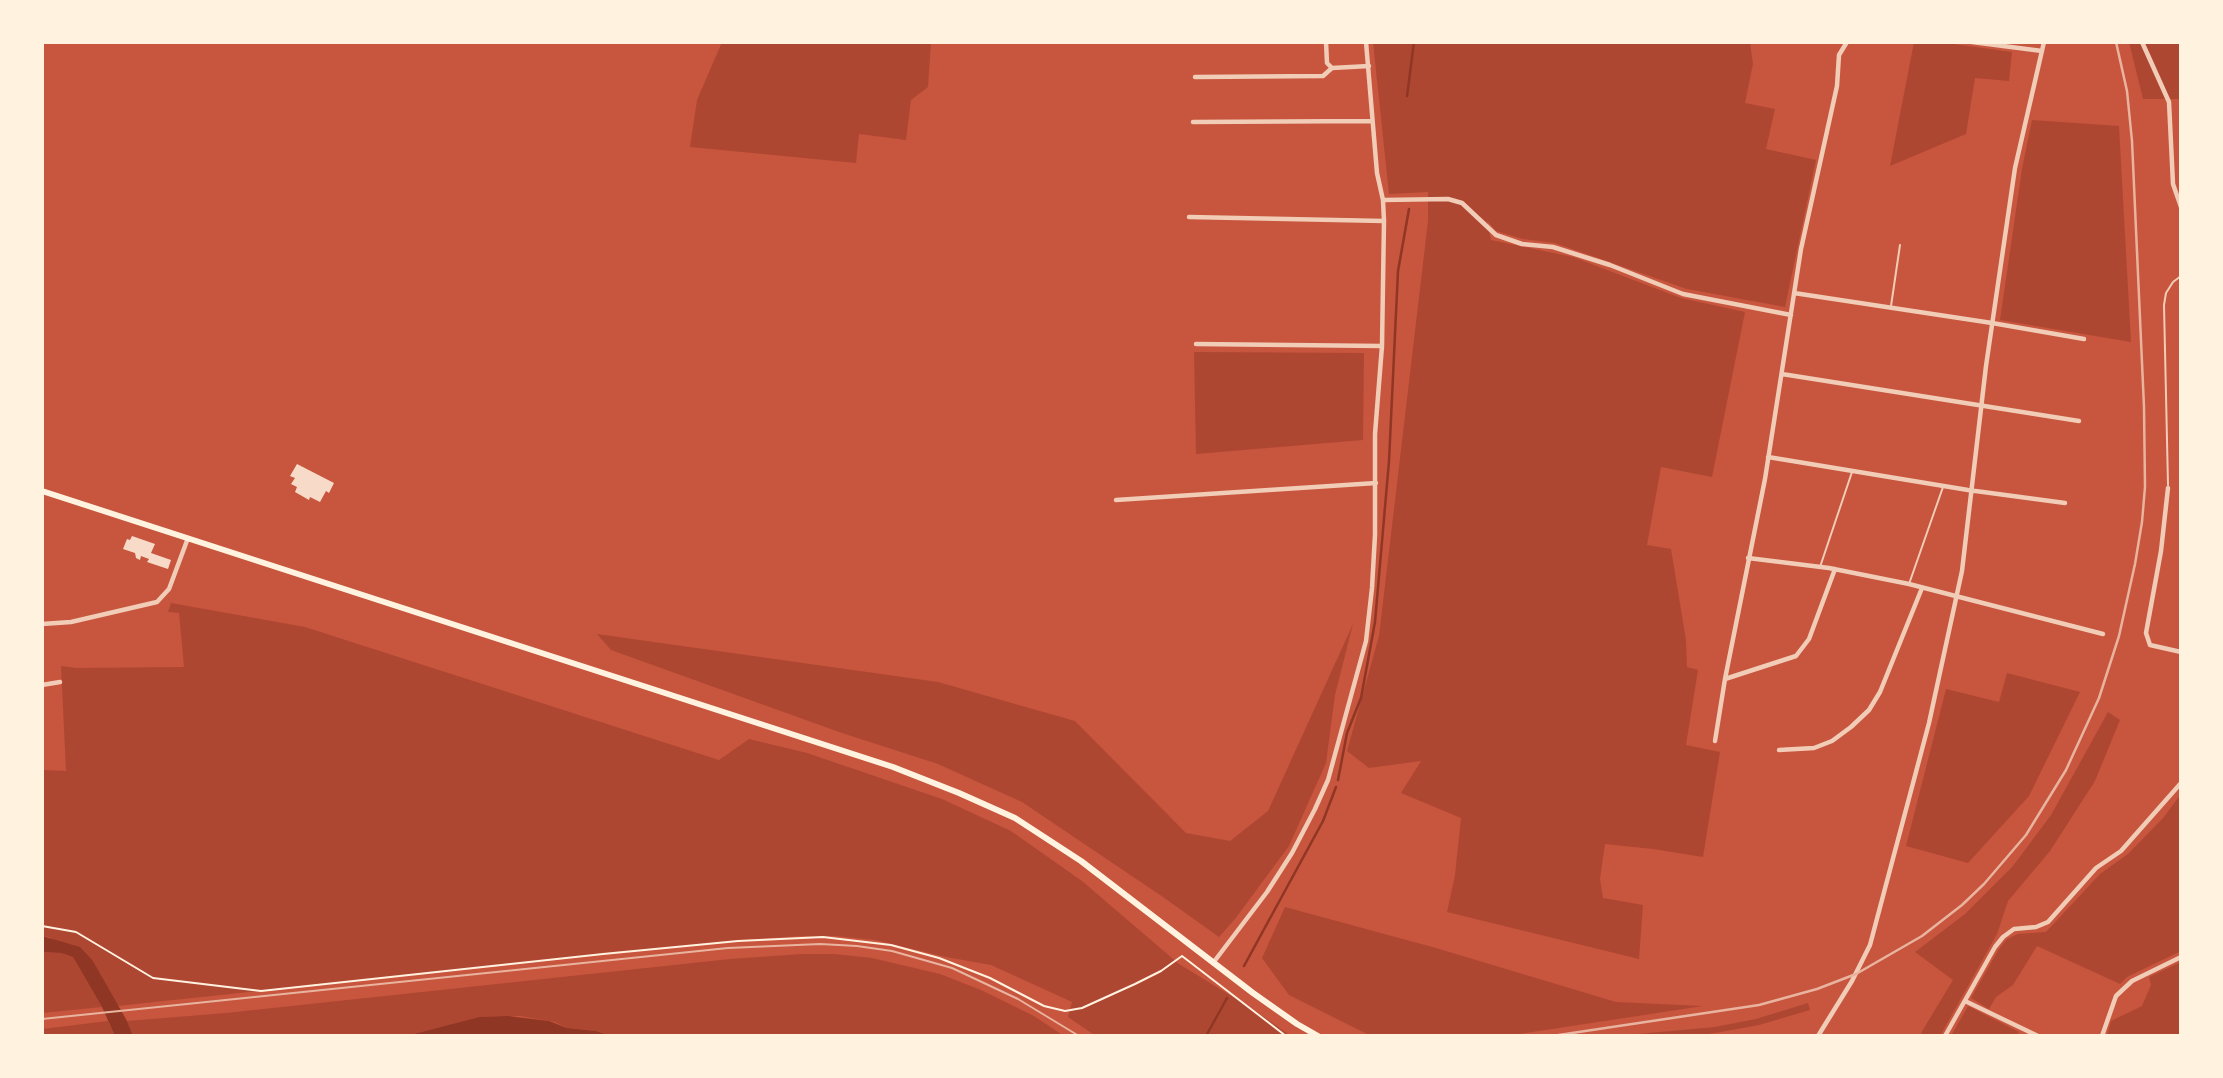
<!DOCTYPE html>
<html>
<head>
<meta charset="utf-8">
<style>
	body { margin:0 }
	#map { position:relative; width:2223px; height:1078px; overflow:hidden; background:#c8553d; font-family:Commissioner,sans-serif }
	canvas { display:block }
	.frame { position:absolute; inset:0; border:44px solid #fff3e0; pointer-events:none }
</style>
</head>
<body>
<div id="map">
<canvas width="2223" height="1078"></canvas>
<div class="frame"></div>
</div>
<script>
const context = document.querySelector('canvas').getContext('2d');
context.lineJoin = 'round';
function fill(path, color) { context.fillStyle = color; context.fill(path, 'evenodd'); }
const poly = rows => new Path2D(rows.map(r => 'M' + r).join(''));
function stroke(path, color, width, dash) { context.strokeStyle = color; context.lineWidth = width; context.lineCap = dash ? 'butt' : 'round'; context.setLineDash(dash || []); context.stroke(path); }
fill(poly([
	[722,42,931,42,928,87,911,100,906,140,859,134,856,163,690,147,697,100],
	[1373,42,1750,42,1753,64,1745,103,1775,109,1766,149,1816,160,1785,307,1687,289,1555,243,1523,239,1496,231,1487,221,1491,240,1573,257,1681,298,1745,312,1712,477,1661,467,1647,545,1671,549,1686,640,1687,667,1698,670,1686,745,1720,752,1703,857,1653,849,1605,844,1600,879,1603,898,1643,905,1639,959,1447,912,1455,875,1461,818,1401,793,1421,761,1369,768,1347,751,1379,636,1428,221,1428,192,1389,194],
	[1914,42,1939,42,2012,52,2009,81,1975,78,1966,134,1890,166],
	[2129,42,2181,42,2181,99,2143,99],
	[2032,120,2119,126,2131,342,2000,320,2022,169],
	[1194,352,1364,353,1363,440,1196,454],
	[171,603,305,627,719,760,749,739,807,753,942,799,1011,831,1082,881,1179,964,1251,1008,1291,1036,1096,1036,1068,1017,1072,1002,991,965,946,957,875,940,835,936,801,936,729,941,117,1006,93,961,49,937,42,936,42,770,66,771,61,666,76,668,184,667,179,613,168,612],
	[1353,624,1335,695,1326,763,1289,846,1235,919,1219,937,1163,897,1022,802,938,764,842,733,611,650,597,634,938,682,1075,721,1186,833,1230,841,1268,811],
	[2007,673,2080,692,2029,796,1968,863,1906,846,1946,689,1999,702],
	[2108,712,2120,720,2095,781,2050,851,2008,901,1997,934,1940,1036,1925,1036,1921,1033,1953,980,1915,952,1965,914,2013,866,2051,815],
	[2181,794,2181,951,2127,977,2120,984,2037,946,2013,985,1996,997,1989,1009,1971,998,1999,949,2007,939,2018,934,2046,932,2100,874,2128,854,2163,818],
	[1285,907,1436,948,1616,1002,1703,1006,1506,1036,1371,1036,1289,995,1262,958],
	[42,952,61,953,73,957,102,1007,42,1013],
	[802,954,834,954,872,958,940,974,981,990,1034,1016,1064,1036,610,1036,596,1031,567,1028,555,1022,520,1016,479,1017,410,1035,399,1036,133,1036,127,1021,226,1013,730,959],
	[2181,962,2181,1036,2107,1036,2111,1021,2142,1006,2151,985,2149,977],
	[1808,1003,1810,1010,1759,1025,1715,1033,1695,1036,1616,1036,1715,1027,1756,1019],
	[1968,1006,2019,1032,2017,1036,1951,1036],
	[108,1021,115,1036,42,1036,42,1029]
]), '#ae4732');
fill(poly([
	[42,936,80,947,93,961,127,1021,133,1036,115,1036,102,1007,73,957,61,953,42,952],
	[508,1016,549,1021,567,1028,596,1031,610,1036,517,1036,513,1034,399,1036,410,1035,479,1017]
]), '#8f3625');
stroke(poly([
	[1407,96,1414,42],
	[1338,780,1347,733,1361,698,1375,622,1389,461,1398,271,1409,209],
	[1244,966,1323,821,1336,787],
	[1206,1036,1227,998]
]), '#8f3625', 2.5);
fill(poly([
	[297,464,334,483,329,493,326,491,320,502,310,497,309,500,295,492,297,487,291,484,295,478,290,476],
	[132,536,155,544,151,553,171,560,168,569,147,562,149,559,141,556,140,560,136,558,135,553,123,549,127,539,130,540]
]), '#f7dbc8');
stroke(poly([
	[42,926,76,932,153,978,261,991,603,954,738,941,823,937,891,945,939,958,990,978,1044,1006,1065,1011,1082,1008,1135,984,1161,971,1182,956,1286,1036]
]), '#fff3e0', 2);
stroke(poly([
	[1891,306,1900,245],
	[2168,485,2164,305,2166,293,2173,282,2181,276],
	[1820,567,1852,472],
	[1909,584,1943,487]
]), '#f1ccb7', 2);
stroke(poly([
	[1326,42,1327,63,1332,68],
	[1972,42,2042,51],
	[2142,42,2169,102,2173,184,2181,207],
	[1195,77,1323,76,1332,68,1369,66],
	[1193,122,1372,121],
	[1383,200,1448,199,1462,203,1496,235,1522,244,1553,247,1610,265,1683,294,1791,315],
	[1189,217,1384,221],
	[1794,293,1992,323,2084,339],
	[1196,344,1382,346],
	[1782,374,2079,421],
	[1768,457,1968,490,2065,503],
	[2168,488,2161,551,2146,633,2150,645,2181,652],
	[1116,500,1376,483],
	[1748,558,1829,568,1909,584,2103,634],
	[42,624,71,622,157,602,169,589,188,538],
	[1725,679,1796,656,1809,639,1835,569],
	[42,685,60,682],
	[1715,741,1725,679,1765,479,1801,249,1837,86,1839,55,1847,42],
	[1779,750,1814,748,1832,741,1851,727,1869,710,1880,692,1922,588],
	[1213,963,1267,892,1292,853,1315,809,1328,780,1366,641,1372,588,1375,535,1375,434,1382,346,1384,221,1383,200,1377,173,1366,42],
	[1965,1001,2038,1036],
	[1818,1036,1852,981,1870,945,1929,723,1962,571,1986,366,2015,168,2044,42],
	[1945,1036,1995,947,2003,937,2014,929,2036,927,2048,922,2096,868,2121,851,2181,783],
	[2102,1036,2116,996,2132,981,2181,957]
]), '#f1ccb7', 4.5);
stroke(poly([
	[42,491,893,767,959,793,1015,818,1081,861,1253,993,1297,1024,1318,1036]
]), '#fff3e0', 6);
stroke(poly([
	[42,1019,728,948,820,944,857,946,892,951,952,968,1018,999,1079,1036]
]), '#e9b49f', 2);
stroke(poly([
	[1552,1036,1759,1005,1817,989,1856,974,1922,936,1962,905,1984,884,2026,835,2066,770,2099,698,2119,636,2135,564,2142,522,2145,487,2144,407,2132,141,2127,91,2116,42]
]), '#e9b49f', 2.5);
</script>
</body>
</html>
